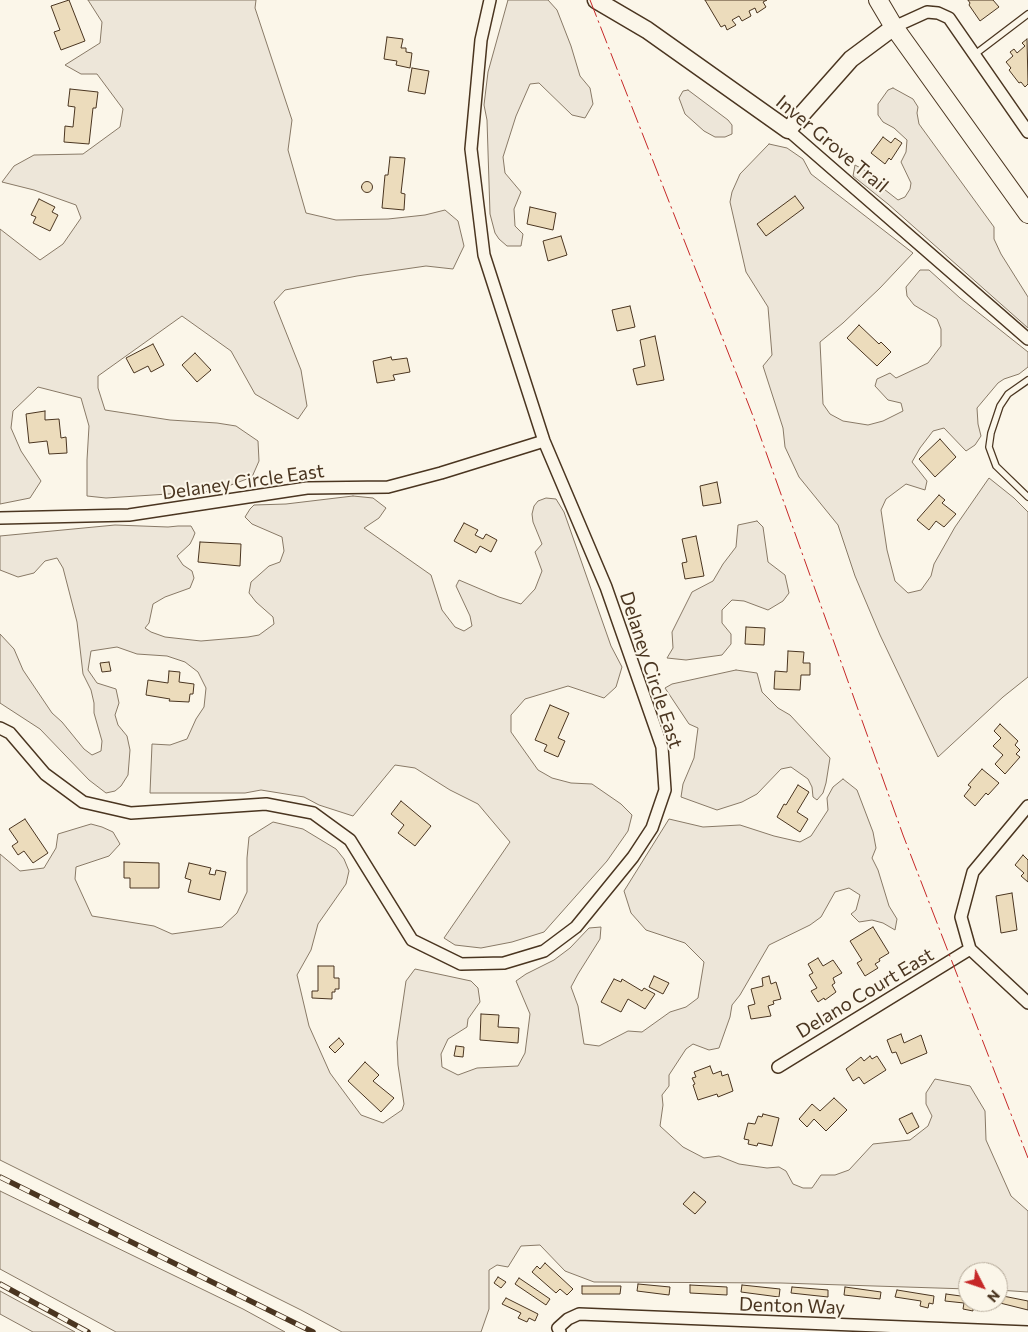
<!DOCTYPE html>
<html>
<head>
<meta charset="utf-8">
<style>
	body { margin:0 }
	#map { position:relative; width:1028px; height:1332px; overflow:hidden; background:#fbf6e9; font-family:Commissioner,sans-serif }
	canvas { display:block }
	.north { position:absolute; left:958px; top:1262px; width:50px; height:50px; box-sizing:border-box; background:#fbf6e9; border:1px solid #b4a999; border-radius:50%; rotate:131deg; font-size:14px; font-weight:700; line-height:20px; text-align:center; color:#4a3520 }
	.north::after { content:''; display:block; margin:auto; width:18px; height:22px; background:#c62828; clip-path:polygon(50% 0,100% 100%,50% 72%,0 100%) }
</style>
</head>
<body>
<div id="map">
<canvas width="1028" height="1332"></canvas>
<div class="north">N</div>
</div>
<script>
const context = document.querySelector('canvas').getContext('2d');
context.lineJoin = 'round';
function fill(path, color) { context.fillStyle = color; context.fill(path, 'evenodd'); }
const poly = rows => new Path2D(rows.map(r => 'M' + r).join(''));
function stroke(path, color, width, dash) { context.strokeStyle = color; context.lineWidth = width; context.lineCap = dash ? 'butt' : 'round'; context.setLineDash(dash || []); context.stroke(path); }
function write(font, color, halo, rows, align = 'center') {
  context.font = font + ' Commissioner,sans-serif'; context.lineWidth = 4; context.setLineDash([]); context.textBaseline = 'middle'; context.strokeStyle = halo; context.fillStyle = color; for (const [text, x, y, turn = 0] of rows) {
    context.save(); context.translate(x, y); context.rotate((+turn || 0) * Math.PI / 180); context.textAlign = isNaN(turn) ? turn : align; if (halo) context.strokeText(text, 0, 0); context.fillText(text, 0, 0); context.restore();
  }
}
const green = poly([
	[88,0,256,0,255,8,292,120,288,150,306,213,336,220,388,219,425,215,445,210,458,221,464,246,453,269,426,266,357,276,285,290,274,302,301,370,307,406,298,419,255,394,231,351,182,316,98,376,98,388,105,410,170,420,217,423,236,426,258,441,259,461,252,477,215,491,106,498,87,496,87,460,89,426,81,398,38,387,13,411,11,428,21,451,41,481,30,498,0,504,0,229,40,260,63,244,81,218,76,205,34,190,2,182,14,166,34,155,83,154,120,127,123,109,97,74,81,74,65,65,100,43,102,22,88,0],
	[508,0,548,0,557,10,571,46,580,76,590,88,593,104,585,118,572,115,539,83,530,84,516,116,503,157,505,173,521,192,514,209,515,226,523,234,521,246,507,246,499,239,495,233,490,214,487,120,484,105,488,72,508,0],
	[893,88,913,99,918,107,917,113,919,124,994,227,994,239,1001,254,1028,297,1028,328,888,204,853,176,855,165,866,171,875,182,898,200,905,197,910,189,911,183,901,162,906,152,907,140,894,128,883,122,878,115,878,104,888,90,893,88],
	[688,90,728,120,732,125,732,134,725,137,715,137,704,131,685,114,679,98,683,91,688,90],
	[769,144,787,148,803,159,811,174,913,253,880,288,843,323,820,342,823,404,830,414,843,421,868,425,883,421,903,411,901,403,888,400,875,386,877,379,890,373,896,378,928,363,941,346,941,329,937,319,914,305,907,296,906,287,920,270,929,270,960,298,1028,352,1028,367,1019,374,1004,379,998,383,977,408,978,424,981,436,975,445,966,451,944,428,933,431,920,448,912,462,927,481,925,490,906,484,886,499,881,510,887,550,895,581,908,593,921,590,931,576,934,564,955,527,989,478,1014,498,1028,512,1028,677,1003,697,938,757,880,635,855,576,838,525,799,477,785,447,783,428,763,366,772,355,768,307,746,272,730,202,732,192,740,174,769,144],
	[353,496,373,498,386,508,379,518,364,528,431,575,442,610,455,627,464,631,472,626,470,616,456,586,459,580,499,597,521,604,535,589,542,571,535,552,542,544,533,522,532,514,534,506,538,501,546,498,556,499,564,512,611,646,622,667,616,687,604,698,568,686,525,699,511,715,511,732,538,770,552,778,571,783,592,784,621,804,632,815,628,831,607,861,544,932,512,942,481,948,455,945,444,938,510,842,478,804,450,790,415,768,395,765,353,816,319,805,304,797,261,790,245,793,150,793,152,744,170,745,187,739,196,719,204,707,206,688,198,672,185,662,167,656,137,654,117,647,91,651,88,670,97,683,116,689,119,703,115,715,118,725,127,736,130,750,128,775,121,786,115,791,106,793,89,780,40,729,0,703,0,634,14,649,23,670,52,713,62,722,84,749,92,755,101,751,102,741,94,713,94,703,91,690,83,674,77,622,63,568,57,558,45,561,34,573,18,577,0,570,0,536,115,525,168,527,178,526,191,526,195,533,193,538,190,544,177,556,183,565,192,571,194,578,190,588,165,597,153,604,149,623,145,628,151,632,165,637,201,641,248,637,259,635,274,624,273,617,256,602,249,593,251,582,269,566,280,562,284,551,282,537,252,524,245,517,250,509,254,505,286,504,353,496],
	[757,521,763,527,768,562,785,575,789,593,783,601,768,610,744,601,732,600,722,610,722,623,731,634,731,644,722,655,686,660,667,658,673,648,672,632,692,592,713,581,723,564,736,547,738,525,757,521],
	[736,670,757,673,762,692,778,708,790,715,830,758,826,783,823,793,817,800,813,797,812,787,808,779,791,767,781,769,757,794,742,802,717,810,681,797,683,784,694,758,698,728,689,724,665,688,672,684,736,670],
	[843,779,857,790,873,832,876,848,872,858,878,870,889,906,897,919,895,930,883,923,872,920,859,922,851,914,856,910,860,895,849,888,835,892,821,917,810,925,769,945,740,995,732,1005,730,1017,719,1048,709,1050,693,1044,686,1049,669,1075,669,1086,662,1095,663,1105,660,1126,683,1147,704,1158,719,1156,739,1164,767,1168,779,1167,786,1171,793,1184,803,1188,812,1188,821,1175,835,1175,849,1170,873,1144,910,1140,928,1126,932,1116,926,1104,926,1093,935,1079,970,1086,985,1111,986,1140,1011,1196,1028,1211,1028,1292,998,1290,998,1272,968,1272,968,1289,781,1283,594,1282,565,1271,540,1245,521,1246,508,1267,497,1265,489,1270,489,1309,481,1332,342,1332,301,1310,0,1160,0,854,20,871,44,868,56,848,58,834,91,824,102,827,113,832,120,844,109,856,76,867,75,879,92,916,154,926,172,934,222,927,237,913,247,892,247,858,249,837,273,822,303,829,336,849,344,859,349,871,346,884,318,924,311,950,297,975,309,1026,330,1073,361,1115,383,1123,402,1110,404,1104,398,1065,397,1042,406,981,415,969,471,981,478,988,480,1002,468,1019,467,1027,448,1039,441,1054,442,1067,458,1075,477,1068,518,1066,525,1053,530,1014,516,981,526,974,554,960,570,948,589,928,601,927,600,939,578,974,571,987,578,1006,584,1044,599,1046,628,1031,642,1032,670,1012,686,1007,698,998,704,962,685,943,646,930,631,913,624,891,669,819,703,827,740,825,774,836,800,842,811,836,828,810,827,798,833,787,843,779],
	[0,1191,243,1309,285,1332,116,1332,0,1269,0,1191],
	[0,1291,75,1332,33,1332,0,1314,0,1291]
]);
fill(green, '#ede6d9');
stroke(green, '#887966', 1);
const building = poly([
	[69,0,85,41,61,50,54,32,60,30,51,6,69,0],
	[705,0,767,0,763,2,766,7,757,13,755,8,749,11,751,16,742,21,739,16,732,20,736,25,727,30,725,25,721,27,705,0],
	[968,0,993,0,999,7,980,21,969,5,970,3,968,0],
	[387,37,403,39,401,48,406,48,406,52,412,53,410,68,396,65,397,61,384,59,387,37],
	[1027,39,1028,84,1025,87,1021,82,1019,83,1009,70,1011,68,1006,62,1013,56,1010,52,1014,49,1017,53,1025,46,1022,43,1027,39],
	[412,68,429,71,425,94,408,91,412,68],
	[70,89,98,92,96,108,93,108,89,144,64,142,65,126,73,127,75,107,68,106,70,89],
	[883,137,891,143,895,138,902,143,891,160,889,158,885,164,871,153,883,137],
	[390,157,405,158,401,193,405,194,404,210,382,208,385,175,388,175,390,157],
	'361.5 187a5.5 5.5 0 1 1 11 0a5.5 5.5 0 1 1-11 0Z',
	[795,196,804,208,766,236,757,224,795,196],
	[39,199,55,207,52,212,58,215,50,231,33,223,36,217,31,215,39,199],
	[530,207,556,213,553,230,527,224,530,207],
	[561,236,567,255,548,261,543,241,561,236],
	[630,306,635,327,617,331,612,310,630,306],
	[859,325,879,344,881,342,891,352,877,366,847,338,859,325],
	[655,336,664,380,637,385,633,369,645,366,640,340,655,336],
	[153,344,164,365,151,372,148,366,134,373,126,358,153,344],
	[195,353,211,370,197,382,182,365,195,353],
	[391,357,392,360,407,358,410,372,393,375,395,380,377,383,373,361,391,357],
	[45,411,45,420,59,419,61,438,66,437,67,453,49,454,47,441,29,443,26,414,45,411],
	[940,439,956,457,935,477,919,459,940,439],
	[717,482,721,503,703,506,700,486,717,482],
	[939,495,945,500,942,503,956,514,944,527,936,521,929,530,917,520,939,495],
	[464,523,478,530,475,535,483,539,486,534,497,540,491,552,480,546,476,553,454,541,464,523],
	[696,536,704,576,685,579,682,563,687,562,682,539,696,536],
	[200,542,241,544,240,566,198,562,200,542],
	[746,627,765,628,764,645,745,644,746,627],
	[788,651,804,652,803,663,810,663,810,675,801,675,800,690,774,689,775,671,787,672,788,651],
	[109,662,111,671,102,672,100,663,109,662],
	[169,671,180,672,179,682,194,684,193,694,190,694,189,702,169,701,170,699,146,695,148,680,168,683,169,671],
	[550,705,569,713,558,738,565,741,558,757,544,751,547,745,535,740,550,705],
	[1000,724,1018,741,1015,745,1020,750,1016,754,1020,757,1005,774,995,764,1003,755,993,746,1001,738,994,731,1000,724],
	[982,769,999,783,988,795,986,793,975,806,964,796,971,787,968,785,982,769],
	[798,785,809,792,797,812,808,819,800,832,777,817,784,804,786,805,798,785],
	[401,801,431,826,415,846,398,833,404,825,391,814,401,801],
	[25,819,48,853,33,863,24,851,18,855,12,846,18,842,9,829,25,819],
	[1023,855,1028,860,1028,882,1021,876,1024,873,1015,865,1023,855],
	[124,862,159,863,159,888,130,888,130,878,124,878,124,862],
	[189,863,211,868,209,874,215,875,216,870,226,872,220,900,188,892,191,880,185,878,189,863],
	[1012,893,1017,930,1001,933,996,896,1012,893],
	[873,927,889,953,879,959,880,961,875,964,878,968,865,976,857,963,862,960,850,941,873,927],
	[818,958,823,966,833,960,842,973,833,978,835,983,832,985,836,992,825,1000,824,998,818,1002,811,991,817,988,809,975,813,973,808,964,818,958],
	[318,966,334,966,334,978,339,978,339,989,335,989,335,992,332,992,332,999,312,998,312,991,318,991,318,966],
	[654,976,669,983,663,994,649,987,654,976],
	[769,976,771,984,776,982,781,999,773,1001,774,1004,768,1006,771,1016,751,1019,748,1006,755,1004,751,989,763,986,762,978,769,976],
	[614,979,621,982,622,979,642,991,644,988,655,994,645,1009,628,999,621,1012,601,1002,614,979],
	[481,1014,499,1015,498,1027,519,1028,518,1043,480,1040,481,1014],
	[901,1034,904,1043,921,1035,927,1053,901,1064,896,1052,892,1053,887,1040,901,1034],
	[339,1038,344,1044,335,1053,329,1047,339,1038],
	[456,1046,464,1047,463,1057,454,1056,456,1046],
	[870,1056,872,1059,877,1056,886,1070,864,1084,859,1077,853,1081,846,1069,861,1057,864,1061,870,1056],
	[365,1062,379,1075,373,1081,394,1098,381,1112,348,1081,365,1062],
	[710,1066,713,1074,721,1071,722,1076,728,1074,733,1091,718,1097,717,1094,698,1100,693,1085,695,1084,692,1078,696,1077,694,1072,710,1066],
	[834,1098,847,1110,826,1131,814,1119,807,1127,799,1119,812,1104,820,1111,834,1098],
	[912,1113,919,1127,907,1134,899,1119,912,1113],
	[763,1114,779,1118,772,1146,758,1143,757,1146,748,1144,749,1140,744,1139,748,1123,755,1124,758,1116,762,1117,763,1114],
	[694,1192,706,1202,695,1214,683,1204,694,1192],
	[545,1263,573,1289,567,1295,560,1289,556,1293,532,1272,537,1266,540,1269,545,1263],
	[498,1277,506,1282,501,1288,494,1283,498,1277],
	[519,1278,550,1299,546,1305,515,1284,519,1278],
	[638,1284,670,1287,669,1295,637,1291,638,1284],
	[690,1285,727,1287,727,1295,690,1293,690,1285],
	[742,1285,780,1289,779,1297,741,1292,742,1285],
	[582,1286,621,1286,620,1294,582,1294,582,1286],
	[792,1287,828,1290,828,1297,791,1293,792,1287],
	[845,1287,881,1292,880,1299,844,1295,845,1287],
	[897,1290,934,1296,933,1304,929,1303,928,1308,920,1306,921,1301,895,1297,897,1290],
	[946,1294,968,1297,968,1302,983,1302,983,1306,973,1305,973,1311,963,1309,964,1303,945,1301,946,1294],
	[998,1295,1028,1301,1028,1310,996,1302,998,1302,998,1295],
	[506,1298,538,1314,535,1321,529,1318,527,1322,518,1318,521,1313,502,1304,506,1298]
]);
fill(building, '#ecdcbc');
stroke(building, '#4a3520', 1);
const lane = poly([
	[974,55,1028,14],
	[1028,380,1008,394,1000,406,991,433,989,447,996,466,1028,497]
]);
const street = poly([
	[894,27,927,12,938,13,949,18,1028,132],
	[788,130,1028,339],
	[0,518,129,515,307,488,388,487,441,473,544,441],
	[0,728,10,733,45,774,83,802,131,813,266,804,313,813,350,840,412,940,461,964,504,963,544,951,576,927,633,857,652,828,665,790,662,747,606,587,544,441,484,255,471,149,481,40,490,0],
	[970,949,961,917,973,872,1028,806],
	[970,949,1028,1003],
	[778,1067,970,949],
	[560,1332,558,1328,568,1319,579,1314,1028,1332]
]);
const secondary = poly([
	[596,0,647,30,788,130,851,59,894,27]
]);
const primary = poly([
	[878,0,894,27,1028,214]
]);
stroke(lane, '#4a3520', 8);
stroke(street, '#4a3520', 14);
stroke(secondary, '#4a3520', 19);
stroke(primary, '#4a3520', 20);
stroke(lane, '#fbf6e9', 5.5);
stroke(street, '#fbf6e9', 11);
stroke(secondary, '#fbf6e9', 16);
stroke(primary, '#fbf6e9', 18);
const rail = poly([
	[0,1177,313,1332],
	[0,1284,88,1332]
]);
stroke(rail, '#4a3520', 5.5);
stroke(rail, '#fbf6e9', 4, [11]);
stroke(poly([
	[590,0,753,416,903,835,1028,1158]
]), '#c62828', 1, [18, 4, 2.5, 4]);
write('19px', '#4a3520', '#fbf6e9', [
	["Inver Grove Trail",832,144,40],
	["Delaney Circle East",243,482,-8],
	["Delaney Circle East",651,670,72],
	["Delano Court East",865,993,-31],
	["Denton Way",792,1306,2]
]);
</script>
</body>
</html>
